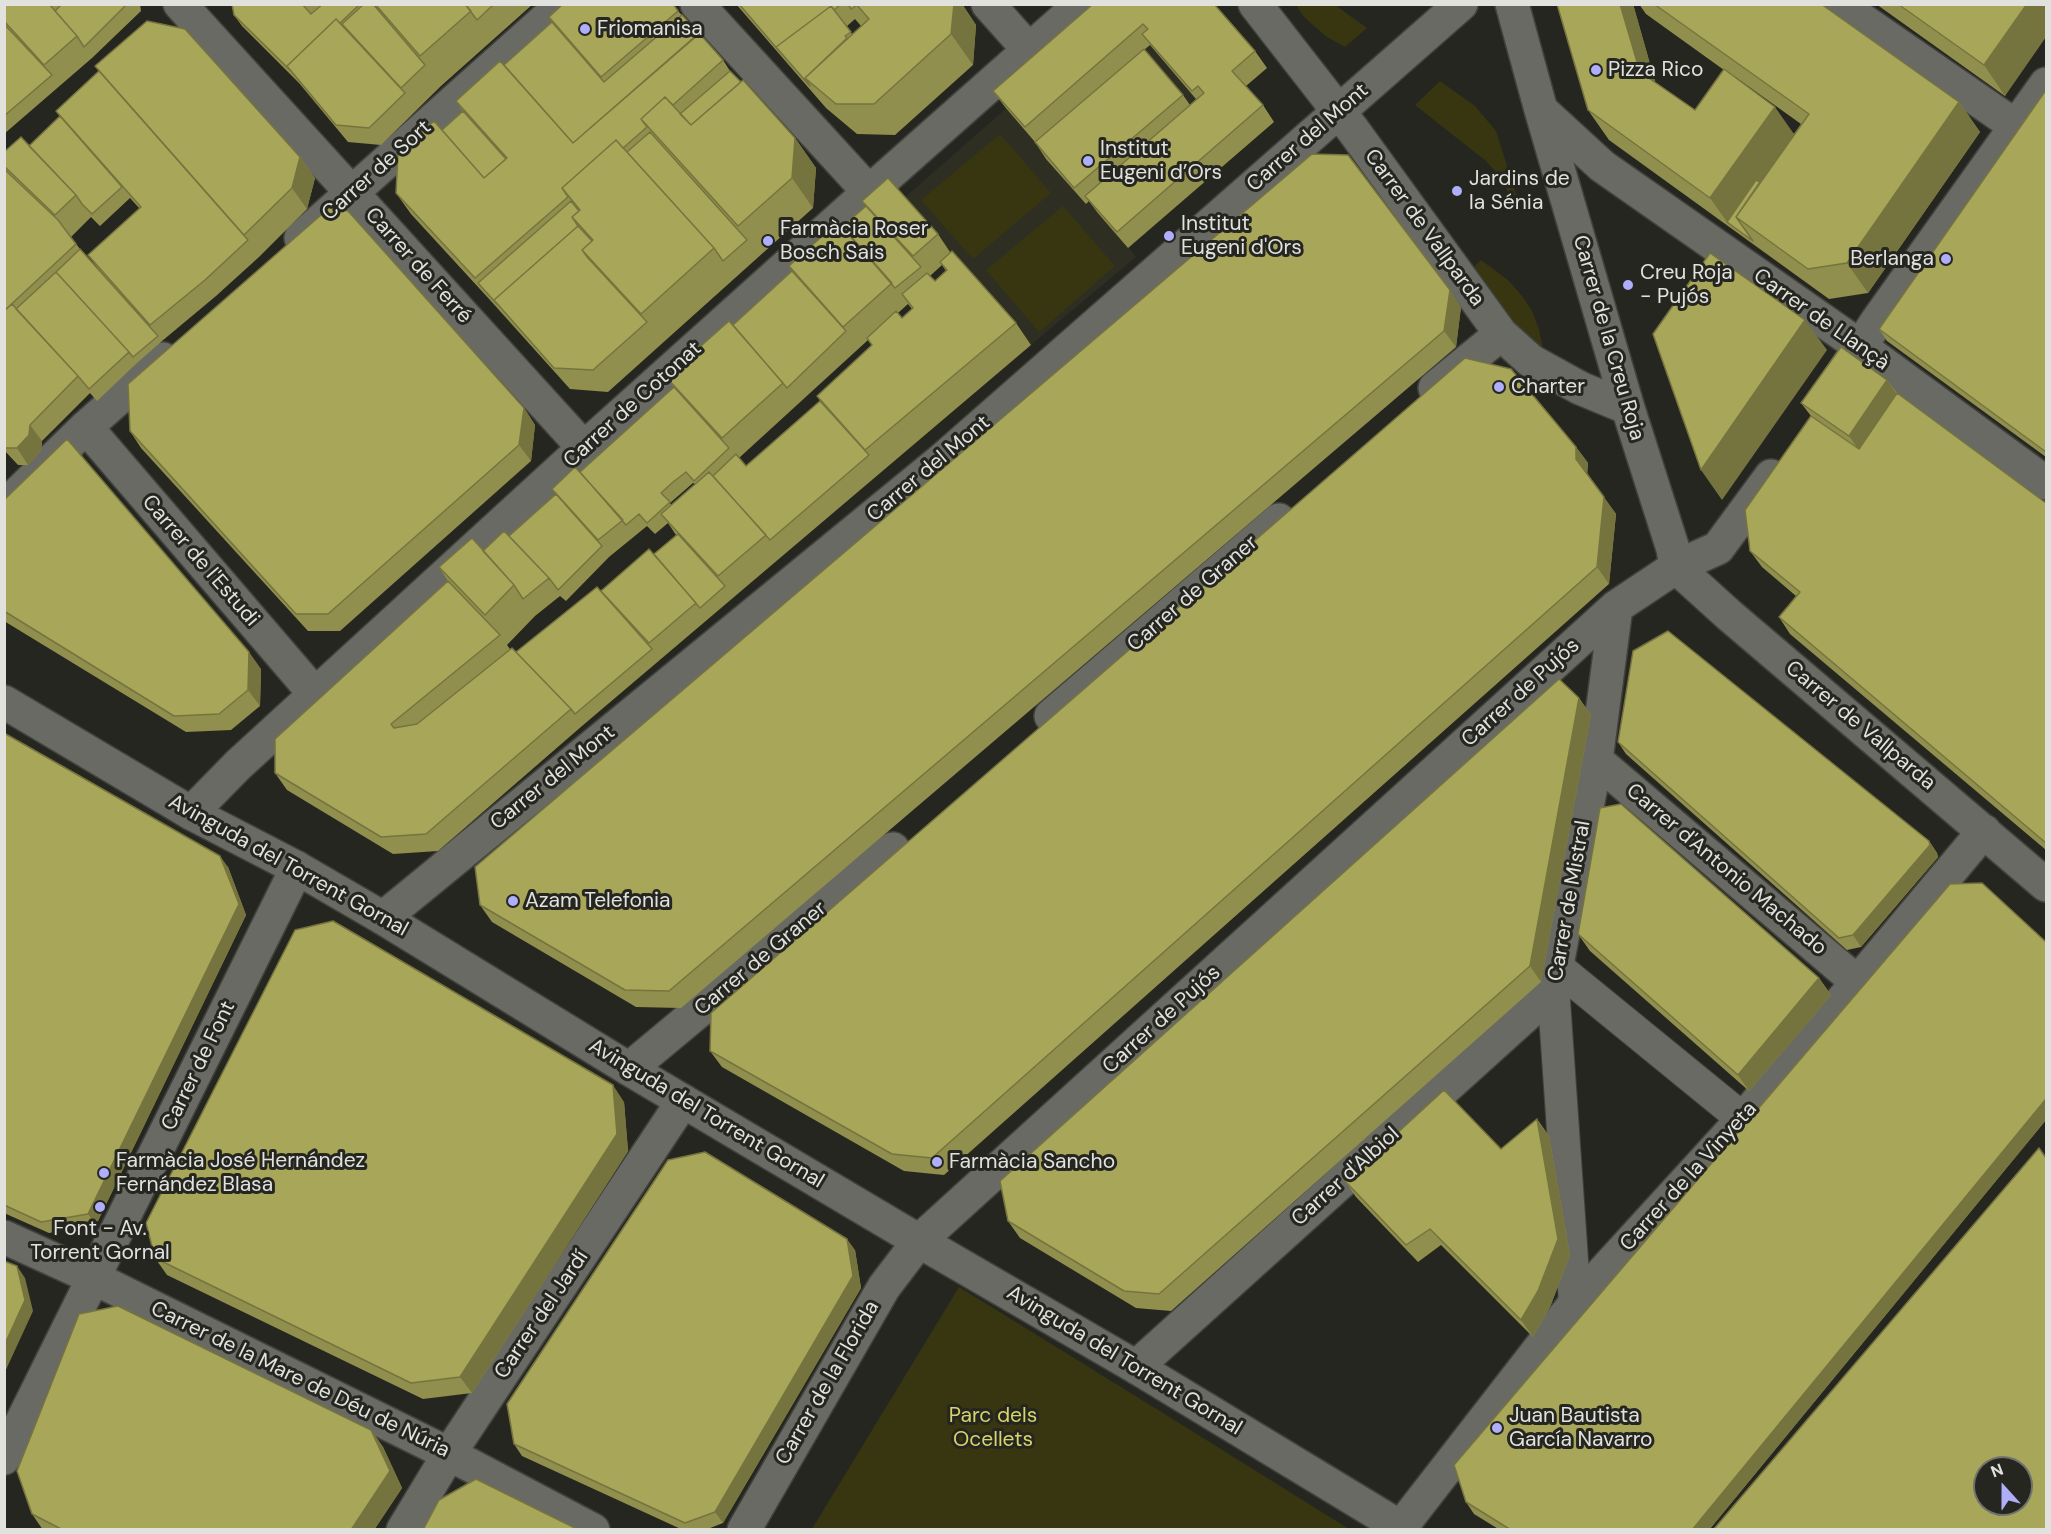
<!DOCTYPE html>
<html>
<head>
<meta charset="utf-8">
<style>
	body { margin:0 }
	#map { position:relative; width:2051px; height:1534px; overflow:hidden; background:#262621; font-family:"DM Sans",sans-serif }
	canvas { display:block }
	.frame { position:absolute; inset:0; border:6px solid #e1e1de; pointer-events:none }
	.north { position:absolute; left:1973px; top:1456px; width:60px; height:60px; box-sizing:border-box; background:#262621; border:2px solid #71716d; border-radius:50%; rotate:339deg; font-size:16px; font-weight:700; line-height:24px; text-align:center; color:#e1e1de }
	.north::after { content:''; display:block; margin:auto; width:21px; height:27px; background:#aeaefa; clip-path:polygon(50% 0,100% 100%,50% 72%,0 100%) }
</style>
</head>
<body>
<div id="map">
<canvas width="2051" height="1534"></canvas>
<div class="frame"></div>
<div class="north">N</div>
</div>
<script>
const context = document.querySelector('canvas').getContext('2d');
context.lineJoin = 'round';
function fill(path, color) { context.fillStyle = color; context.fill(path, 'evenodd'); }
const poly = rows => new Path2D(rows.map(r => 'M' + r).join(''));
function stroke(path, color, width, dash) { context.strokeStyle = color; context.lineWidth = width; context.lineCap = dash ? 'butt' : 'round'; context.setLineDash(dash || []); context.stroke(path); }
function write(font, color, halo, rows, align = 'center') {
  context.font = font + ' "DM Sans",sans-serif'; context.lineWidth = 6; context.setLineDash([]); context.textBaseline = 'middle'; context.strokeStyle = halo; context.fillStyle = color; for (const [text, x, y, turn = 0] of rows) {
    context.save(); context.translate(x, y); context.rotate((+turn || 0) * Math.PI / 180); context.textAlign = isNaN(turn) ? turn : align; if (halo) context.strokeText(text, 0, 0); context.fillText(text, 0, 0); context.restore();
  }
}
fill(poly([
	[1124,5,1267,68,1244,88,1274,122,1129,248,1136,257,1031,345,903,199]
]), '#2e2e23');
fill(poly([
	[1296,5,1335,5,1367,28,1345,47,1327,37,1314,26,1304,17],
	[1440,81,1475,106,1496,131,1517,197,1511,199,1502,179,1486,161,1415,105],
	[1000,134,1051,193,973,259,921,200],
	[1063,206,1115,266,1039,332,986,270],
	[1481,260,1508,280,1522,296,1531,309,1539,329,1543,349,1529,344,1470,271],
	[959,1287,1163,1413,1349,1529,812,1529]
]), '#373611');
const pedestrian = poly([
	[1558,968,1743,1119],
	[1553,986,1575,1303]
]);
const minor = poly([
	[180,4,584,448],
	[697,4,869,192],
	[988,4,1029,50],
	[1255,4,1353,130,1501,334,1531,361,1580,388,1628,408],
	[1512,4,1541,110,1628,408,1673,549,1676,567],
	[1839,4,2017,127],
	[1541,110,1602,166,1861,347,2046,483],
	[301,238,563,4],
	[1435,388,1501,334],
	[1829,395,1877,321,2046,84],
	[86,427,315,694],
	[4,507,86,427,163,359],
	[1676,567,1729,615,2046,885],
	[1051,716,1279,520],
	[1596,760,1856,981],
	[191,813,238,765,584,448,869,192,1081,4],
	[383,918,943,459,1461,4],
	[629,1069,893,849],
	[4,1237,94,1278,449,1454,593,1530],
	[1136,1367,1546,997,1553,986,1596,760,1616,607],
	[4,1458,297,868],
	[1401,1527,1575,1303,1743,1119,1984,831],
	[403,1530,449,1454,683,1101],
	[744,1530,884,1287,919,1241,1616,607,1676,567,1718,548,1771,476]
]);
const tertiary = poly([
	[4,702,191,813,297,868,383,918,629,1069,919,1241,1136,1367,1405,1530]
]);
stroke(pedestrian, '#41413d', 34);
stroke(minor, '#41413d', 36);
stroke(tertiary, '#41413d', 36);
stroke(pedestrian, '#696a63', 32);
stroke(minor, '#696a63', 33);
stroke(tertiary, '#696a63', 33);
fill(poly([
	[4,4,140,4,141,11,92,58,4,134],
	[232,4,533,4,441,86,381,145,348,142,299,83,242,26,234,15],
	[736,4,962,4,976,25,973,65,895,135,857,134,826,108],
	[855,19,861,26,852,34,847,26],
	[1093,4,1255,51,1267,68,1246,86,1263,105,1274,122,1128,248,1097,212,1089,201,1086,204,1046,159,1035,142,1005,107,993,91],
	[1150,45,1196,99,1190,105,1183,95,1144,50],
	[1557,4,1633,4,1655,82,1695,110,1724,70,1646,14,1639,4,1821,4,1959,102,1980,132,1868,293,1829,299,1609,140,1588,110],
	[1734,76,1801,124,1794,134],
	[1876,4,2046,4,2005,96],
	[678,11,723,60,730,71,795,138,816,168,813,208,608,392,570,389,490,300,411,214,396,193,442,130,463,111,456,101,504,65,552,22,549,17],
	[95,66,300,157,315,178,307,209,259,257,216,296,162,341,137,363,97,401,90,393,42,441,41,451,28,465,18,465,4,450,4,152,29,146,60,117,56,111,99,71],
	[130,198,140,209,88,255,99,270,80,249,71,237,91,217,90,216,100,226],
	[2046,90,2046,457,1887,341,1879,329],
	[862,201,938,234,950,252,1016,323,1031,345,582,726,438,851,393,854,287,790,275,773,448,581,439,567,483,551,509,536,556,494,552,489,580,472,674,387,666,377,733,325,793,272,789,266,842,227,866,206],
	[942,265,946,271,935,281,930,276],
	[908,304,912,309,902,318,898,313],
	[868,340,872,345,817,396,820,401,746,466,739,458],
	[693,483,695,484,671,505,670,503],
	[668,523,676,535,654,554,602,593,516,652,510,649,507,645,535,616,560,596,566,601,609,557,647,526,655,534],
	[1461,307,1456,347,681,1008,636,1007,492,922,480,905],
	[1887,380,1897,393,2046,503,2046,850,1790,634,1779,617,1796,596,1762,567,1750,551,1811,416,1801,403],
	[524,408,535,425,531,461,340,631,308,631,141,448,130,431],
	[1576,447,1588,463,1587,475,1616,514,1609,584,944,1175,904,1171,722,1067,710,1051],
	[4,500,261,669,260,706,231,730,186,732,4,621],
	[1579,698,1591,715,1541,982,1171,1311,1136,1308,1020,1238,1008,1221],
	[4,733,228,867,246,915,96,1225,49,1233,4,1213],
	[1618,742,1929,841,1937,853,1938,857,1861,947,1847,950,1626,754],
	[1578,934,1819,978,1831,995,1749,1091,1590,951],
	[624,1102,628,1151,472,1393,423,1399,167,1275,155,1258],
	[1537,1119,1549,1136,1570,1255,1550,1307,1533,1337,1441,1245,1418,1262,1356,1197,1345,1181,1501,1149],
	[2046,1120,1709,1530,1500,1530,1474,1514,1466,1502],
	[855,1250,861,1288,723,1523,705,1530,683,1530,522,1456,514,1444],
	[371,1430,383,1447,402,1488,374,1530,43,1530,32,1514]
]), '#908f4d');
fill(poly([
	[954,4,962,4,976,25,973,65,951,34],
	[1620,4,1633,4,1661,102,1640,72],
	[2027,4,2046,4,2046,37,2005,96,1984,65],
	[1959,102,1980,132,1868,293,1847,263],
	[1775,107,1796,137,1736,217,1727,222,1710,198],
	[795,138,816,168,813,208,792,178],
	[300,157,315,178,307,209,292,188],
	[1450,290,1461,307,1456,347,1444,331],
	[1805,320,1827,350,1722,500,1701,470],
	[1887,380,1908,410,1870,466,1849,436],
	[524,408,535,425,531,461,519,445],
	[30,425,42,441,41,451,28,465,17,448],
	[1576,447,1588,463,1587,476,1576,459],
	[1604,497,1616,514,1609,584,1597,567],
	[249,652,261,669,260,706,248,690],
	[1579,698,1591,715,1541,982,1530,966],
	[1929,841,1937,853,1938,857,1861,947,1853,935],
	[220,856,228,867,246,915,96,1225,88,1214],
	[1819,978,1831,995,1749,1091,1738,1075],
	[613,1085,624,1102,628,1151,472,1393,460,1377],
	[2046,1099,2046,1120,1709,1530,1692,1530],
	[1537,1119,1549,1136,1570,1255,1550,1307,1533,1337,1521,1320],
	[847,1239,855,1250,861,1288,723,1523,715,1512],
	[17,1266,25,1278,33,1311,4,1374,4,1346],
	[371,1430,383,1447,402,1488,374,1530,351,1530]
]), '#76743e');
const building = poly([
	[4,4,49,4,77,36,44,65,4,21,4,4],
	[62,4,127,4,84,47,77,36,55,11,62,4],
	[232,4,302,4,311,14,323,4,360,4,340,23,336,19,287,66,291,71,234,15,232,4],
	[364,4,373,4,425,65,401,88,342,24,364,4],
	[375,4,465,4,471,11,420,56,375,4],
	[465,4,494,4,477,20,465,4],
	[563,4,673,4,678,11,601,77,549,17,563,4],
	[739,4,841,4,834,10,831,6,776,47,780,52,739,4],
	[848,4,954,4,951,34,874,104,836,104,805,78,869,19,857,5,851,9,848,4],
	[1093,4,1214,4,1255,51,1232,71,1263,105,1117,232,1085,196,1204,93,1198,86,1192,91,1142,34,1148,29,1143,24,1025,127,993,91,1093,4],
	[1557,4,1620,4,1640,72,1695,110,1724,69,1775,107,1710,198,1588,110,1557,4],
	[1654,4,1821,4,1959,102,1847,263,1808,269,1736,217,1809,114,1654,4],
	[1898,4,2027,4,1984,65,1898,4],
	[831,6,851,32,845,36,847,38,805,78,810,86,776,47,831,6],
	[682,15,699,34,573,143,504,65,552,22,604,82,682,15],
	[336,19,405,93,369,128,336,125,287,66,336,19],
	[147,21,185,29,300,157,292,188,244,235,95,66,147,21],
	[4,24,52,75,4,116,4,24],
	[699,33,723,60,673,105,665,97,641,119,647,127,623,148,616,140,562,188,568,197,475,278,396,193,398,153,434,121,484,178,507,158,456,101,500,61,573,143,699,33],
	[1144,49,1183,95,1074,188,1035,142,1144,49],
	[99,71,248,240,205,280,150,325,88,255,141,207,56,111,99,71],
	[730,71,741,82,691,125,680,114,730,71],
	[743,80,795,138,792,178,738,226,641,119,665,97,691,125,743,80],
	[2046,90,2046,452,1879,329,2046,90],
	[463,111,506,159,484,178,442,130,463,111],
	[60,116,122,187,92,214,82,204,76,195,29,146,60,116],
	[650,132,747,240,723,261,714,248,627,152,650,132],
	[21,137,76,195,55,215,4,166,4,152,21,137],
	[616,140,714,248,641,314,582,250,593,240,572,217,580,210,562,188,616,140],
	[1312,154,1348,155,1450,290,1444,331,669,991,625,990,480,905,475,867,1312,154],
	[4,169,58,220,76,244,4,311,4,169],
	[888,178,938,234,913,256,862,201,888,178],
	[1756,180,1760,182,1736,217,1753,241,1727,222,1756,180],
	[571,201,579,211,572,217,578,226,494,300,497,304,478,283,571,201],
	[866,206,921,267,895,288,842,227,866,206],
	[329,208,348,211,524,408,519,445,328,614,296,614,130,431,128,384,329,208],
	[838,222,892,283,843,327,789,266,838,222],
	[578,226,592,241,582,250,588,258,647,322,593,370,554,368,494,300,578,226],
	[80,249,158,336,133,357,129,352,56,272,55,273,80,249],
	[952,251,1016,323,865,450,817,396,872,345,867,338,896,311,902,318,913,308,902,294,927,273,935,281,947,270,940,262,952,251],
	[1710,253,1805,320,1701,470,1653,334,1710,253],
	[792,271,846,331,787,388,733,325,792,271],
	[56,272,129,352,89,389,78,376,16,309,56,272],
	[12,304,78,376,30,425,29,435,17,448,6,448,4,446,4,311,12,304],
	[729,321,783,383,722,438,666,377,729,321],
	[1841,347,1887,380,1849,436,1801,403,1841,347],
	[1465,358,1511,369,1576,447,1576,459,1604,497,1597,567,932,1158,892,1154,710,1051,711,1013,1465,358],
	[674,387,729,448,694,481,686,472,673,482,661,493,670,502,647,523,639,514,626,525,580,472,674,387],
	[1897,393,2046,503,2046,843,1779,617,1800,592,1750,551,1745,510,1811,416,1859,449,1897,393],
	[820,401,869,455,770,540,713,476,736,454,746,466,820,401],
	[67,439,249,652,248,690,219,714,174,716,4,611,4,500,67,439],
	[575,467,623,520,598,540,552,489,575,467],
	[709,472,766,535,718,576,661,514,709,472],
	[556,494,602,546,558,590,549,578,509,536,556,494],
	[504,531,549,578,523,599,514,585,483,551,504,531],
	[678,534,725,586,700,608,654,554,678,534],
	[472,538,514,585,485,615,439,567,472,538],
	[649,549,696,603,649,643,601,591,649,549],
	[448,581,500,635,391,724,394,728,417,724,512,648,571,709,426,834,381,837,275,773,275,739,448,581],
	[597,587,652,649,575,714,571,709,516,652,597,587],
	[1668,631,1929,841,1930,845,1853,935,1839,938,1618,742,1633,651,1668,631],
	[1559,679,1579,698,1530,966,1159,1294,1124,1291,1008,1221,1000,1181,1559,679],
	[4,733,220,856,239,904,88,1214,41,1222,4,1205,4,733],
	[1621,804,1819,978,1738,1075,1578,934,1600,808,1621,804],
	[1982,883,2046,942,2046,1099,1692,1530,1511,1530,1466,1502,1454,1465,1950,884,1982,883],
	[333,921,613,1085,617,1134,460,1377,411,1383,155,1258,146,1223,295,930,333,921],
	[1444,1090,1501,1149,1537,1119,1558,1239,1538,1291,1521,1320,1430,1229,1406,1245,1345,1181,1444,1090],
	[2039,1148,2046,1158,2046,1530,1713,1530,2039,1148],
	[1985,1468,2021,1468,2021,1504,1985,1504,1985,1468],
	[705,1152,847,1239,853,1276,715,1512,685,1523,514,1444,507,1404,668,1160,705,1152],
	[4,1261,17,1266,25,1300,4,1346,4,1261],
	[118,1306,371,1430,390,1471,351,1530,63,1530,32,1514,17,1471,79,1314,118,1306],
	[476,1479,579,1530,423,1530,439,1500,476,1479]
]);
fill(building, '#a8a659');
stroke(building, '#76743e', 1.5);
for (const [x, y, r, color] of [
	[585,29,6,"#aeaefa"],
	[1596,70,6,"#aeaefa"],
	[1088,161,6,"#aeaefa"],
	[1457,191,6,"#aeaefa"],
	[1169,236,6,"#aeaefa"],
	[768,241,6,"#aeaefa"],
	[1946,259,6,"#aeaefa"],
	[1628,285,6,"#aeaefa"],
	[1499,387,6,"#aeaefa"],
	[513,901,6,"#aeaefa"],
	[937,1162,6,"#aeaefa"],
	[104,1173,6,"#aeaefa"],
	[100,1207,6,"#aeaefa"],
	[1497,1428,6,"#aeaefa"]
]) { const dot = new Path2D(); dot.arc(x, y, r, 0, 2 * Math.PI); context.fillStyle = color; context.fill(dot); stroke(dot, '#262621', 2); }
write('21px', '#e1e1de', '#262621', [
	["Friomanisa",597,29],
	["Pizza Rico",1608,70],
	["Institut",1100,149],
	["Eugeni d’Ors",1100,173],
	["Jardins de",1469,179],
	["la Sénia",1469,203],
	["Institut",1181,224],
	["Eugeni d'Ors",1181,248],
	["Farmàcia Roser",780,229],
	["Bosch Sais",780,253],
	["Berlanga",1934,259,"right"],
	["Creu Roja",1640,273],
	["- Pujós",1640,297],
	["Charter",1511,387],
	["Azam Telefonia",525,901],
	["Farmàcia José Hernández",116,1161],
	["Fernández Blasa",116,1185],
	["Farmàcia Sancho",949,1162],
	["Font - Av.",100,1229,"center"],
	["Torrent Gornal",100,1253,"center"],
	["Juan Bautista",1509,1416],
	["García Navarro",1509,1440]
], 'left');
write('21px', '#e1e1de', '#262621', [
	["Carrer del Mont",1308,138,-41],
	["Carrer de Sort",377,171,-42],
	["Carrer de Vallparda",1424,228,54],
	["Carrer de Ferré",418,266,48],
	["Carrer de Llançà",1821,320,35],
	["Carrer de la Creu Roja",1608,338,74],
	["Carrer de Cotonat",633,405,-42],
	["Carrer del Mont",929,469,-40],
	["Carrer de l'Estudi",200,561,49],
	["Carrer de Graner",1193,594,-41],
	["Carrer de Pujós",1521,693,-42],
	["Carrer de Vallparda",1860,726,40],
	["Carrer del Mont",553,778,-39],
	["Avinguda del Torrent Gornal",288,866,29],
	["Carrer d'Antonio Machado",1726,870,40],
	["Carrer de Mistral",1570,901,-80],
	["Carrer de Graner",761,959,-40],
	["Carrer de Pujós",1162,1020,-42],
	["Carrer de Font",199,1066,-64],
	["Avinguda del Torrent Gornal",706,1114,31],
	["Carrer d'Albiol",1346,1177,-42],
	["Carrer de la Vinyeta",1689,1177,-48],
	["Carrer del Jardí",542,1315,-56],
	["Avinguda del Torrent Gornal",1124,1361,31],
	["Carrer de la Mare de Déu de Núria",300,1380,26],
	["Carrer de la Florida",828,1383,-60]
]);
write('21px', '#d7d469', '#262621', [
	["Parc dels",993,1416],
	["Ocellets",993,1440]
]);
</script>
</body>
</html>
